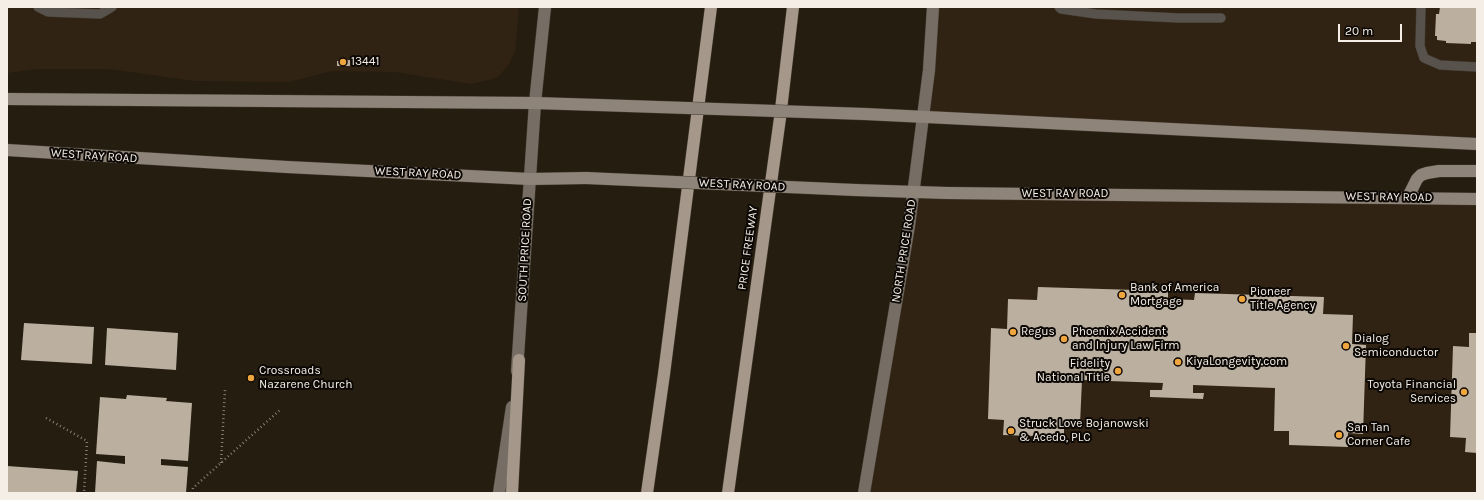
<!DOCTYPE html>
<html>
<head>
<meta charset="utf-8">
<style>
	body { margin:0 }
	#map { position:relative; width:1484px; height:500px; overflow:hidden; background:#261d11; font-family:Karla,sans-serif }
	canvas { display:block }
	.frame { position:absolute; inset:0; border:8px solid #f5eee7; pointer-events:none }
	.scale { position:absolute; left:1338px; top:24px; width:64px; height:18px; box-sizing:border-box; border:2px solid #f5eee7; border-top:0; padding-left:5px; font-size:12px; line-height:14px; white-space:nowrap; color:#f5eee7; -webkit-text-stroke:3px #0c0804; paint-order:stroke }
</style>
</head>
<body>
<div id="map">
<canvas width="1484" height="500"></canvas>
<div class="frame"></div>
<div class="scale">20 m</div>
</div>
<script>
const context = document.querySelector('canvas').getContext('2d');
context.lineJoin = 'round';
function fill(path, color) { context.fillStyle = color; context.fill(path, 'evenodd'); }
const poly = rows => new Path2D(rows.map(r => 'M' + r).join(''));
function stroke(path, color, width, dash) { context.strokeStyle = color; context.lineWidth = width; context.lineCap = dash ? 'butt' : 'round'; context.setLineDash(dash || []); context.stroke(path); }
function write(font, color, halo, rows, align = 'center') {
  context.font = font + ' Karla,sans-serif'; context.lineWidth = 4; context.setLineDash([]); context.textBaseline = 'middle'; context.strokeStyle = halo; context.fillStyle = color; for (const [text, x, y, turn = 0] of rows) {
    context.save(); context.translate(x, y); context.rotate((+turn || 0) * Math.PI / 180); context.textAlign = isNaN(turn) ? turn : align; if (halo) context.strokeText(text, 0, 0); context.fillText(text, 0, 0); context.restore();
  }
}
fill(poly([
	[7,7,519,7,515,51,509,64,499,76,489,80,471,84,395,72,332,71,289,82,195,81,109,69,36,69,7,73],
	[933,7,1477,7,1477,142,923,117],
	[913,192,1477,199,1477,493,864,493]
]), '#312313');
fill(poly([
	[1440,7,1477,7,1477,42,1471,42,1471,44,1446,43,1446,41,1437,40,1437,36,1435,36,1436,14,1439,14],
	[350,60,350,66,337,66,337,61],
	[1038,287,1168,291,1168,299,1194,300,1195,293,1324,297,1323,314,1353,315,1352,344,1366,345,1363,434,1348,433,1348,447,1289,445,1289,431,1274,431,1275,388,1193,385,1193,393,1204,393,1203,399,1150,397,1150,390,1162,390,1163,383,1082,380,1080,424,1064,423,1064,437,1003,435,1004,420,988,419,991,328,1007,329,1008,299,1037,300],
	[24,323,94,327,92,364,21,360],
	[107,328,178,333,176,370,105,365],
	[1469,333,1477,333,1477,453,1465,452,1466,438,1450,437,1453,346,1469,347],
	[127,395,167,398,166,401,192,403,188,461,161,459,161,465,188,467,186,493,95,493,97,461,125,464,125,456,96,454,100,397,126,399],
	[7,466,78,471,76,493,7,493]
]), '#bbafa0');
const lane = poly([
	[38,7,48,12,100,14,112,7],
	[1059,7,1061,9,1096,14,1179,18,1221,18],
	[1421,7,1420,46,1424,58,1440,65,1477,67]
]);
const secondary = poly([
	[517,371,535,103,545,7],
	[499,493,512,407],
	[864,493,909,226,929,70,933,7]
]);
const primary = poly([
	[7,99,535,103,598,105],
	[865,114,1477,144],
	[7,150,287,167,530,179,586,178],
	[855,190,947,193,1477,199],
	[1408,197,1417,179,1421,175,1427,173,1439,171,1477,171]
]);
const highway = poly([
	[512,493,519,360],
	[647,493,664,374,711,7],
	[728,493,780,118,793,7]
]);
stroke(lane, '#433a2f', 10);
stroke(secondary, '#433a2f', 13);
stroke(primary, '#433a2f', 13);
stroke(highway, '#433a2f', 13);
stroke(poly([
	[46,418,87,441,84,493],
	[221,463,225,389],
	[192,493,193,488,281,409]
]), '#867e75', 2.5, [1, 3]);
stroke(lane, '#57524c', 9);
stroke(secondary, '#766e65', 12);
stroke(primary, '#8f8479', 12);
stroke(highway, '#a5988a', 12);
const primaryBridge = poly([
	[598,105,865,114],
	[586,178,855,190]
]);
stroke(primaryBridge, '#433a2f', 13, []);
stroke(primaryBridge, '#8f8479', 12);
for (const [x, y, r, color] of [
	[343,62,4,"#f0a63f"],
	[1122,295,4,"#f0a63f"],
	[1242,299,4,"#f0a63f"],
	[1013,332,4,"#f0a63f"],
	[1064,339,4,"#f0a63f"],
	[1346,346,4,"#f0a63f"],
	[1178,362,4,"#f0a63f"],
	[1118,371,4,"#f0a63f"],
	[251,378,4,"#f0a63f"],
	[1464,392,4,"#f0a63f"],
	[1011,431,4,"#f0a63f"],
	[1339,435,4,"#f0a63f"]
]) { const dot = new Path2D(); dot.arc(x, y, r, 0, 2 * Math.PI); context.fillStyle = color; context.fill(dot); stroke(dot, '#0c0804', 1.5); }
write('12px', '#f5eee7', '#0c0804', [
	["13441",351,62],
	["Bank of America",1130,288],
	["Mortgage",1130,302],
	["Pioneer",1250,292],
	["Title Agency",1250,306],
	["Regus",1021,332],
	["Phoenix Accident",1072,332],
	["and Injury Law Firm",1072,346],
	["Dialog",1354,339],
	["Semiconductor",1354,353],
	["KiyaLongevity.com",1186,362],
	["Fidelity",1110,364,"right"],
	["National Title",1110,378,"right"],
	["Crossroads",259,371],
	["Nazarene Church",259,385],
	["Toyota Financial",1456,385,"right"],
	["Services",1456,399,"right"],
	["Struck Love Bojanowski",1019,424],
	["& Acedo, PLC",1019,438],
	["San Tan",1347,428],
	["Corner Cafe",1347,442]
], 'left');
write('12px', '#f5eee7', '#0c0804', [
	["WEST RAY ROAD",94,156,4],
	["WEST RAY ROAD",418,173,3],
	["WEST RAY ROAD",742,185,3],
	["WEST RAY ROAD",1065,194],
	["WEST RAY ROAD",1389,197,1],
	["PRICE FREEWAY",748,248,-82],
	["SOUTH PRICE ROAD",525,250,-87],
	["NORTH PRICE ROAD",904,251,-81]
]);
</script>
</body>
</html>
